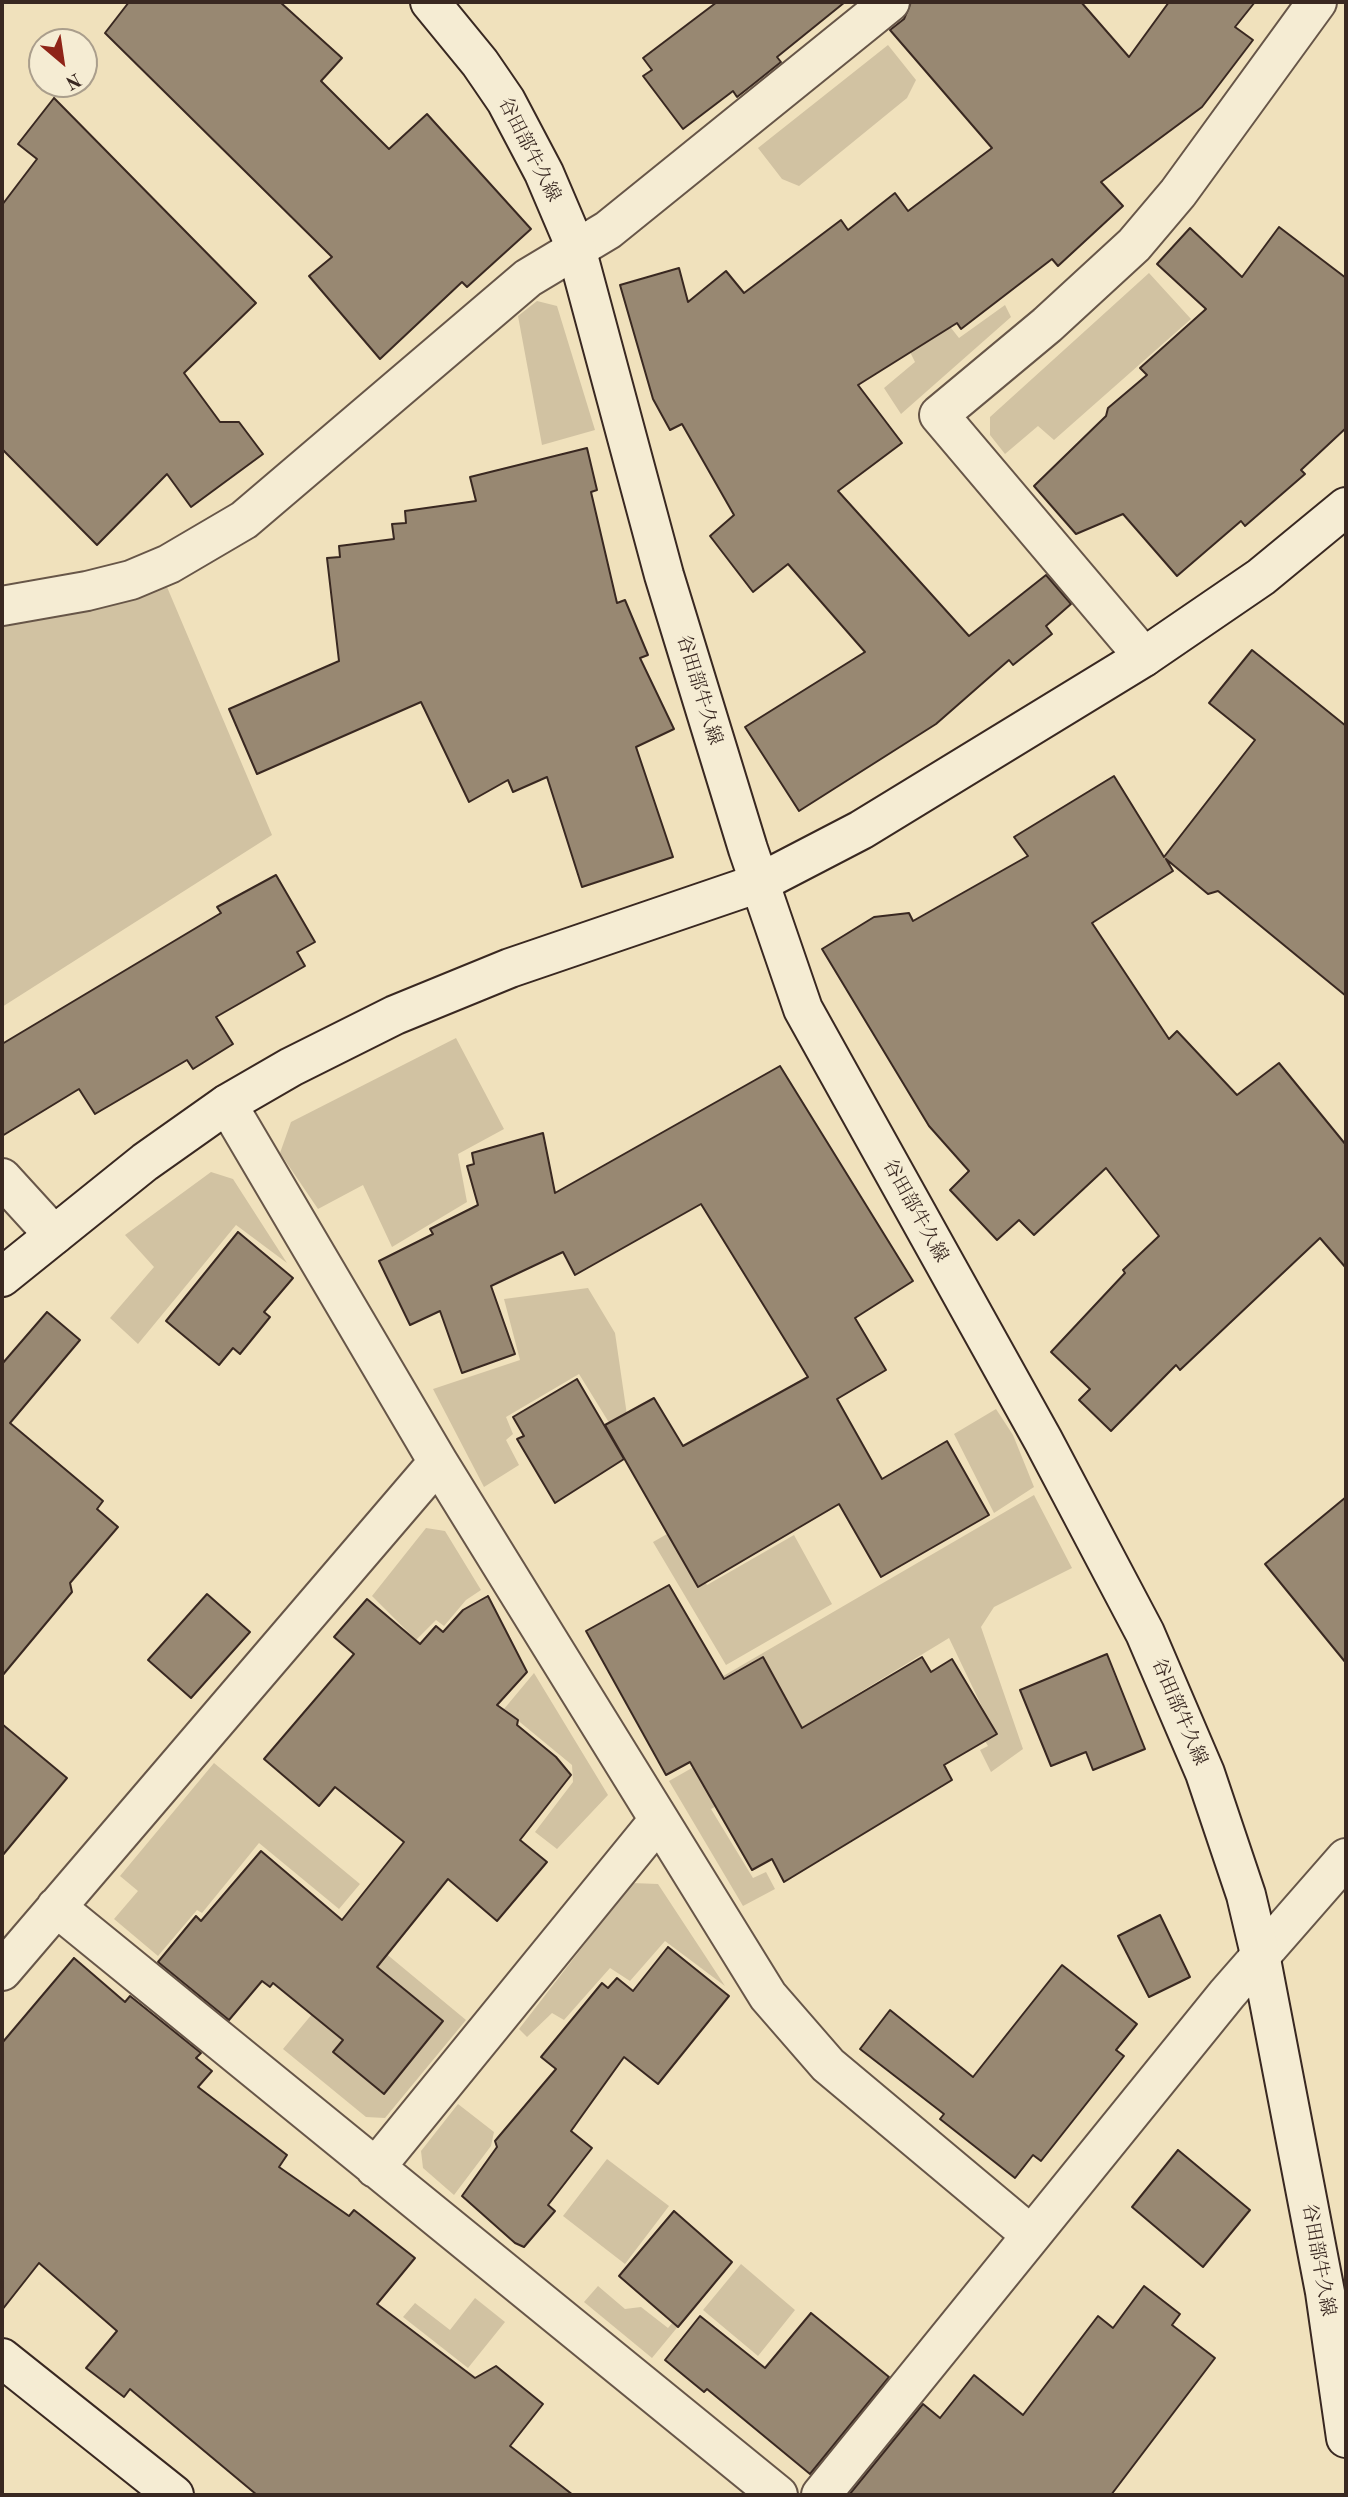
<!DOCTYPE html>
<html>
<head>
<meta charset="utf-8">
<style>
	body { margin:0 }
	#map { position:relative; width:1348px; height:2497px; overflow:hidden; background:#f0e1bc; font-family:"Old Standard TT",serif }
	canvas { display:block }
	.frame { position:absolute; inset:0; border:4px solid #392821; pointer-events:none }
	.north { position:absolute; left:28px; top:28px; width:70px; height:70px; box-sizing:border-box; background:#f5ecd3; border:2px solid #aa9e8c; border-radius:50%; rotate:151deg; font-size:19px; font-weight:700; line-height:28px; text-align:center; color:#392821 }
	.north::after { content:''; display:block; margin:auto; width:24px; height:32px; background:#8f2418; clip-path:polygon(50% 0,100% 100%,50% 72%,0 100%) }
</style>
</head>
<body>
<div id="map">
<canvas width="1348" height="2497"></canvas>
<div class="frame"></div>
<div class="north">N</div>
</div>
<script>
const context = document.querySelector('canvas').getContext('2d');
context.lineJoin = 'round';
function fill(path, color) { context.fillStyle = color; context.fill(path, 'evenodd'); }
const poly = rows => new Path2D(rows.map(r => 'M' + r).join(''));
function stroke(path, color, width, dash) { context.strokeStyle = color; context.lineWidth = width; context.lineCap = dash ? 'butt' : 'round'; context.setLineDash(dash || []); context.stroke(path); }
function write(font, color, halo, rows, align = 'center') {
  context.font = font + ' "Old Standard TT","Noto Serif JP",serif'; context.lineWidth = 7; context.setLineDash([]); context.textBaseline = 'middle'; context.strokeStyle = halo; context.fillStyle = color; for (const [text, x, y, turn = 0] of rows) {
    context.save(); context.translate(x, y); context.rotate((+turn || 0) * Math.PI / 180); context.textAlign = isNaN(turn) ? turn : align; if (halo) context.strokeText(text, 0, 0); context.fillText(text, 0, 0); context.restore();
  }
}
fill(poly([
	[888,45,916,80,907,98,799,186,782,179,758,148],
	[1149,273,1191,319,1054,440,1038,426,1005,454,990,435,990,417],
	[537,301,557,306,595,430,542,445,518,316],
	[1005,305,1011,317,901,414,884,388,915,362,909,350,936,309,959,338],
	[167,587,272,835,2,1007,2,626,56,617],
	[456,1038,504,1129,458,1154,467,1202,392,1247,363,1185,318,1209,280,1153,291,1122],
	[211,1172,233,1179,287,1263,236,1225,138,1344,110,1318,154,1267,125,1235],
	[588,1288,615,1333,634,1463,579,1374,506,1417,513,1434,506,1440,519,1465,484,1487,433,1389,520,1360,504,1299],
	[996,1409,1013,1435,1034,1487,994,1513,954,1434],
	[1034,1495,1072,1568,994,1607,981,1627,1023,1749,991,1772,980,1750,988,1746,973,1721,984,1711,949,1638,829,1711,853,1753,738,1795,711,1809,753,1878,766,1872,775,1889,743,1906,669,1781,729,1747,701,1689],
	[426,1528,445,1531,481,1590,466,1600,444,1626,436,1620,416,1640,372,1596],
	[676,1529,707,1585,794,1535,832,1604,726,1665,653,1542],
	[534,1673,608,1795,557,1849,535,1832,573,1782,572,1765,504,1709],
	[214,1763,360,1884,339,1909,259,1843,202,1913,197,1910,158,1956,114,1919,138,1891,120,1876],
	[632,1883,658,1884,725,1986,665,1941,630,1981,610,1968,564,2020,552,2013,527,2037,519,2029],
	[372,1942,466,2020,385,2118,366,2117,283,2049],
	[388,1976,443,2021,384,2093,333,2052],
	[458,2104,494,2132,491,2146,454,2195,423,2168,421,2151],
	[607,2159,669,2206,625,2264,563,2216],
	[741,2264,795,2310,758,2356,703,2310],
	[704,2285,709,2289,652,2358,584,2302,598,2286,625,2309,641,2307,668,2328],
	[475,2298,505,2322,468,2368,403,2317,415,2303,450,2330]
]), '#d1c2a2');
const building = poly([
	[129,2,280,2,342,58,321,81,389,149,427,114,531,229,467,287,462,282,380,359,309,276,332,257,105,33,129,2],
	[717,2,845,2,777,57,781,62,751,86,737,97,733,91,683,129,643,76,652,70,643,58,717,2],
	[911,2,1081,2,1129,57,1169,2,1255,2,1235,27,1253,40,1202,107,1101,182,1123,206,1058,266,1052,259,961,329,957,323,858,385,902,443,838,491,969,636,1046,575,1071,604,1046,626,1052,634,1013,665,1009,660,936,724,799,811,745,727,865,652,788,564,753,592,710,536,734,515,682,424,670,430,653,399,620,285,679,268,688,302,726,271,744,293,841,220,848,230,895,193,908,211,992,148,890,30,904,19,911,2],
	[54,98,256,303,184,373,220,422,239,422,263,454,191,507,167,474,97,545,2,449,2,205,37,159,18,144,54,98],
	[1279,227,1346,278,1346,428,1301,470,1305,474,1245,526,1241,521,1177,576,1123,514,1076,534,1034,486,1106,416,1108,408,1147,375,1140,368,1206,309,1157,264,1190,228,1242,277,1279,227],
	[587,448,597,490,591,492,617,603,625,600,648,655,640,658,674,729,636,747,673,857,582,887,547,777,513,792,508,780,469,802,421,702,257,774,229,709,339,661,327,558,340,557,339,546,394,539,392,524,406,523,405,511,476,501,470,477,587,448],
	[1252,650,1346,726,1346,996,1218,891,1208,894,1166,859,1173,871,1092,923,1169,1039,1177,1031,1237,1095,1279,1063,1346,1145,1346,1268,1320,1238,1180,1370,1176,1365,1111,1431,1079,1400,1090,1389,1051,1352,1125,1273,1123,1270,1159,1236,1106,1168,1034,1235,1019,1220,997,1240,950,1190,969,1171,929,1126,822,949,874,917,909,913,913,921,1028,856,1014,837,1114,776,1164,857,1255,740,1209,703,1252,650],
	[276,875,315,942,297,952,305,966,216,1017,233,1044,193,1069,187,1060,95,1114,79,1089,2,1136,2,1044,221,913,217,907,276,875],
	[780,1066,913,1281,855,1318,886,1370,837,1399,882,1479,947,1441,989,1515,881,1577,839,1504,698,1587,605,1425,654,1398,683,1446,808,1377,701,1204,575,1275,563,1252,491,1286,515,1354,462,1373,440,1311,410,1325,379,1261,433,1234,430,1229,478,1205,467,1166,474,1164,472,1153,543,1133,555,1193,780,1066],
	[238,1232,293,1278,264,1312,270,1317,240,1354,233,1348,219,1365,166,1321,238,1232],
	[47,1312,80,1340,10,1423,103,1501,97,1509,118,1527,70,1583,72,1592,2,1676,2,1364,47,1312],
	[577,1379,624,1459,555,1503,517,1439,524,1436,513,1417,577,1379],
	[1346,1497,1346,1663,1265,1564,1346,1497],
	[669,1585,724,1679,763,1657,802,1728,922,1657,931,1672,952,1659,997,1734,944,1765,952,1780,784,1882,772,1859,752,1870,690,1762,666,1775,586,1631,669,1585],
	[207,1594,250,1632,191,1698,148,1660,207,1594],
	[488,1596,527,1672,497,1705,518,1720,517,1725,556,1757,571,1775,520,1840,547,1862,497,1921,448,1879,377,1967,443,2021,384,2094,333,2052,343,2040,273,1983,270,1987,262,1981,229,2020,158,1962,196,1916,201,1921,261,1851,342,1920,404,1842,335,1787,319,1806,264,1759,354,1654,334,1637,367,1599,420,1644,436,1626,443,1632,463,1610,488,1596],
	[1107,1654,1145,1749,1093,1770,1086,1752,1051,1766,1020,1690,1107,1654],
	[2,1724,67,1778,2,1856,2,1724],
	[1160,1915,1190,1977,1149,1997,1118,1936,1160,1915],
	[668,1947,729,1996,658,2084,624,2057,571,2131,592,2148,548,2205,555,2211,524,2247,515,2243,462,2196,497,2147,495,2141,556,2069,541,2057,602,1983,608,1988,617,1978,633,1991,668,1947],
	[74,1958,125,2002,130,1996,201,2053,196,2058,212,2071,198,2087,287,2155,279,2167,349,2216,354,2210,415,2258,377,2304,475,2378,496,2366,543,2404,510,2446,573,2495,257,2495,130,2389,124,2397,86,2368,117,2331,39,2263,2,2310,2,2043,74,1958],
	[1062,1965,1137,2024,1116,2050,1124,2056,1041,2161,1033,2155,1015,2178,940,2119,944,2114,860,2049,890,2010,973,2077,1062,1965],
	[1178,2150,1250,2210,1203,2267,1132,2207,1178,2150],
	[674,2211,732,2262,678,2327,619,2276,674,2211],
	[1144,2286,1180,2314,1172,2325,1215,2358,1111,2495,849,2495,923,2404,940,2418,974,2375,1023,2415,1098,2316,1113,2328,1144,2286],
	[811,2313,889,2377,810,2474,707,2389,704,2392,665,2360,700,2316,765,2368,811,2313]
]);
fill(building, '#988872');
stroke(building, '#392821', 2);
const street = poly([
	[2,606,87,591,131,580,169,564,244,520,528,278,608,230,890,2],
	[1144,657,939,415,1047,325,1134,245,1178,193,1317,2],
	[227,1104,438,1462,768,1996,828,2065,1031,2235],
	[2,1178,54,1235],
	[56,1907,778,2495],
	[2,1971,438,1462],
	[375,2168,658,1821],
	[821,2495,1227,1994,1346,1858]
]);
const secondary = poly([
	[430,2,480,63,506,101,544,173,576,248,664,575,748,849,803,1009,1043,1440,1145,1633,1205,1773,1246,1895,1260,1954,1325,2292,1346,2438],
	[2,1277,145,1162,227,1104,291,1067,395,1015,510,968,759,883,861,830,1144,657,1261,577,1346,507],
	[2,2358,174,2495]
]);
stroke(street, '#675648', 42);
stroke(secondary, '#392821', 42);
stroke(street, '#f5ecd3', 38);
stroke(secondary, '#f5ecd3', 38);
write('19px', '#392821', '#f5ecd3', [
	["谷田部牛久線",529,150,63],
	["谷田部牛久線",699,690,73],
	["谷田部牛久線",915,1211,61],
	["谷田部牛久線",1179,1712,67],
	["谷田部牛久線",1318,2260,80]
]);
</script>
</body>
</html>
